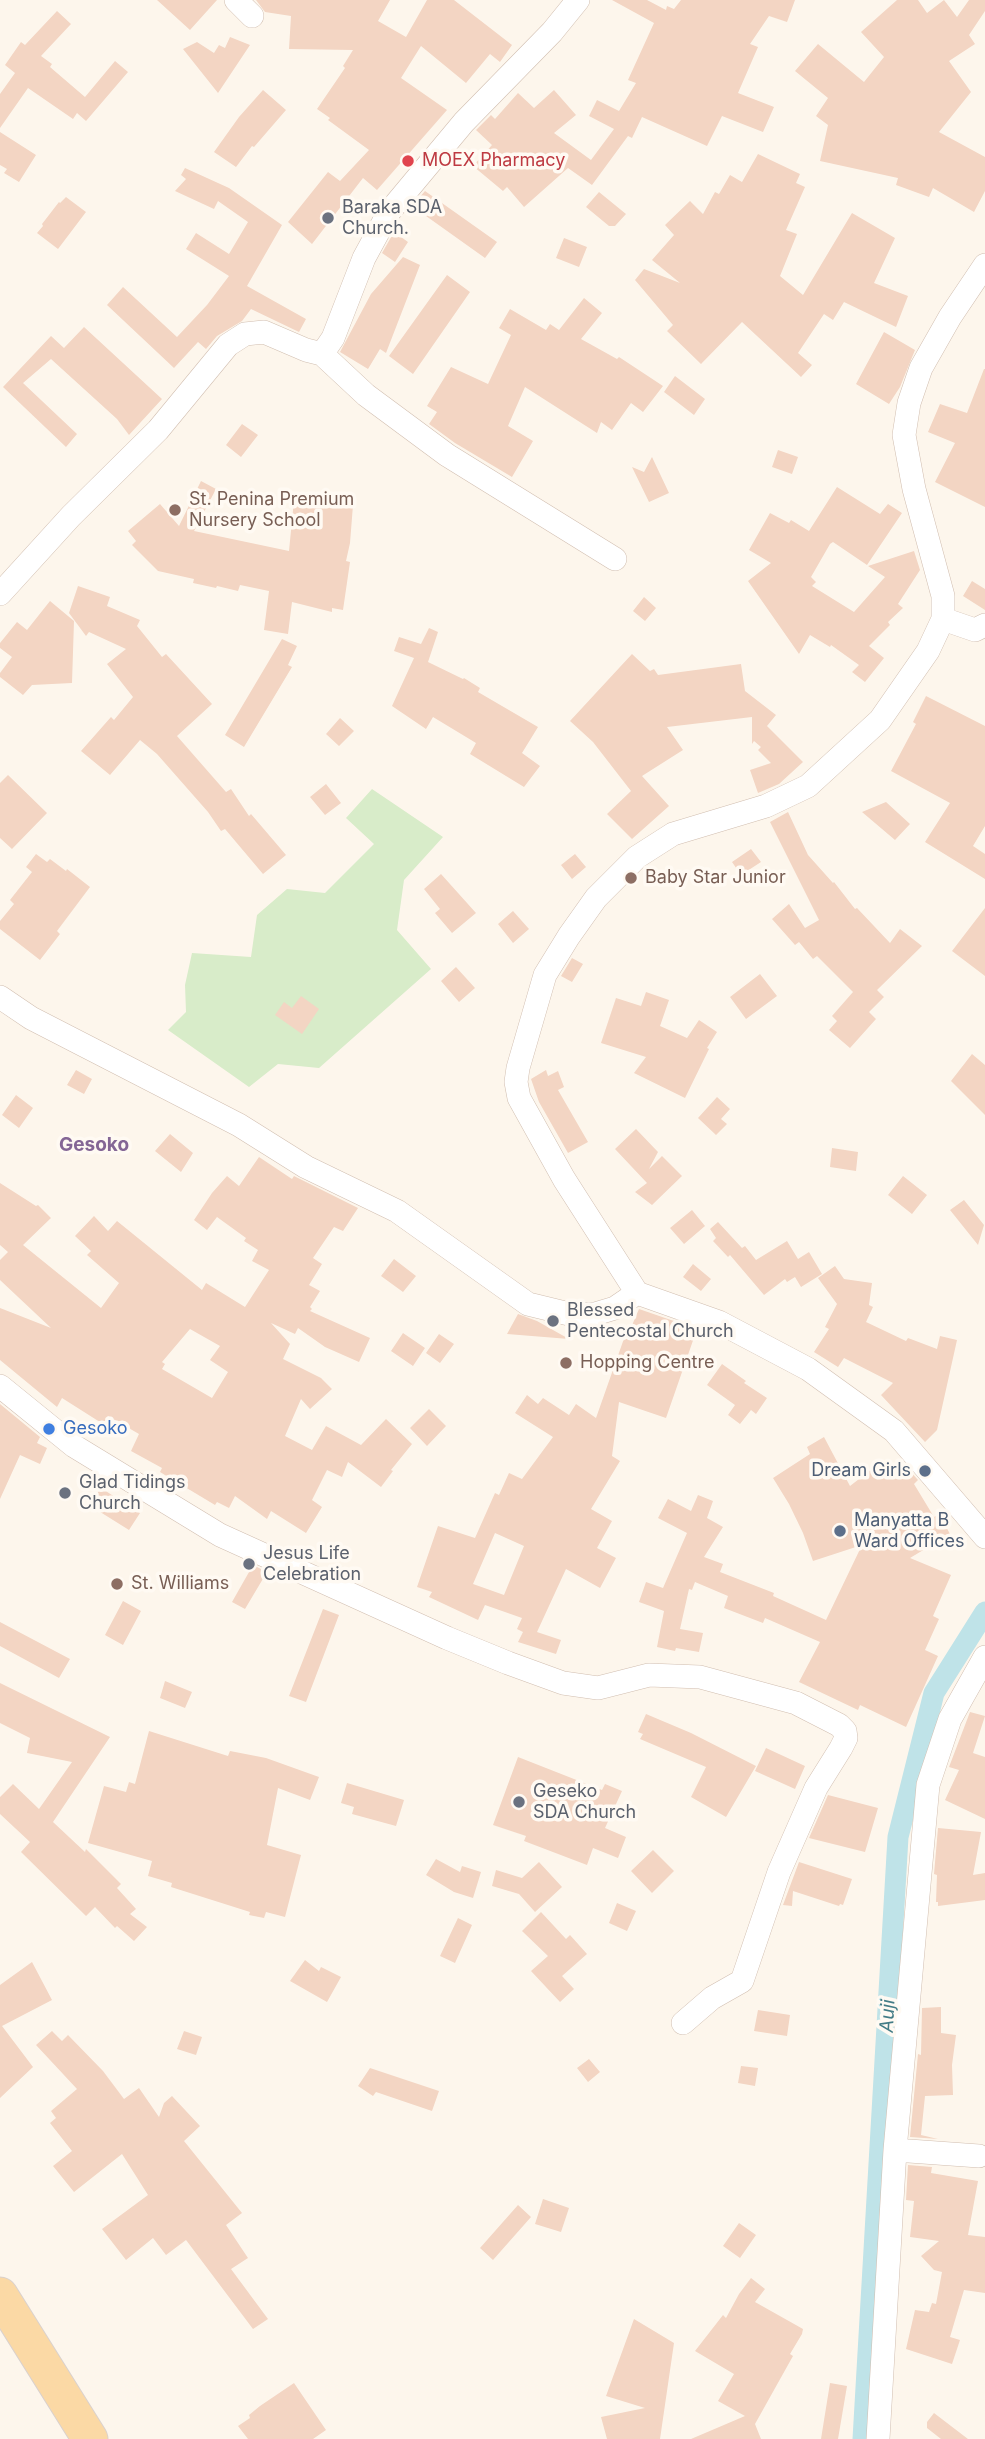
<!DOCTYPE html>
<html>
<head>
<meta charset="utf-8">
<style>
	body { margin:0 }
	canvas { display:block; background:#fdf6ec }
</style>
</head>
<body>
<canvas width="985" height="2439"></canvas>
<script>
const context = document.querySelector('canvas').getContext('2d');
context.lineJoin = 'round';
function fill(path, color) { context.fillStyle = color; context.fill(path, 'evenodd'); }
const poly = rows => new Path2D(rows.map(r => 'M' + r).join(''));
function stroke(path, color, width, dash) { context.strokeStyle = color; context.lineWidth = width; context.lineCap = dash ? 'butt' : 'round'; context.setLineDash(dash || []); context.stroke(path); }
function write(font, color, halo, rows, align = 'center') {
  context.font = font + ' Inter,sans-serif'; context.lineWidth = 7; context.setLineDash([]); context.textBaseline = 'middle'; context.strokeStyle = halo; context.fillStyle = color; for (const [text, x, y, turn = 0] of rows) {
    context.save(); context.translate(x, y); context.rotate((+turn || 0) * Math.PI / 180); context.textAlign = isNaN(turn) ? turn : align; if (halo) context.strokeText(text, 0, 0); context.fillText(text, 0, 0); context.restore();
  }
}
fill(poly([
	[372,789,443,837,404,880,397,930,431,969,319,1068,278,1064,249,1087,168,1030,186,1012,185,985,192,953,251,957,257,915,287,889,325,893,374,844,346,818]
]), '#d8ecc9');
stroke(poly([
	[863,2439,898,1837,934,1693,985,1612]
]), '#bfe3e8', 21);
fill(poly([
	[157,0,217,0,190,30],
	[256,0,390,0,378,21,406,37,427,0,454,0,512,45,500,62,490,54,466,83,421,46,401,78,447,110,377,190,363,178,312,244,288,222,328,172,340,181,369,150,328,120,330,118,317,109,345,68,343,66,353,50,289,49,291,16,265,12],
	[612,0,647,0,666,10,667,6,674,9,681,0,795,0,787,22,769,16,750,44,758,47,738,93,774,107,763,132,722,116,707,146,642,117,632,138,628,136,592,185,568,168,524,207,507,187,503,191,473,166,492,145,476,130,491,115,495,119,518,93,534,108,554,90,576,115,554,133,591,160,614,129,589,116,597,100,619,111,636,83,628,80,654,23],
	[897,0,918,0,927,13,944,0,957,17,969,0,985,0,985,11,969,35,975,44,949,61,971,92,939,132,985,157,985,191,974,212,933,188,929,197,896,185,898,178,820,161,828,125,816,116,828,98,795,71,818,44,864,82,884,57,861,32],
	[57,11,71,24,41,56,52,64,50,67,85,97,115,61,128,72,86,121,77,113,73,119,28,88,0,128,0,94,15,73,5,65,21,42,25,45],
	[230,37,250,45,218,93,183,49,197,42,214,53,219,45,225,48],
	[263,90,286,110,254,147,252,146,236,167,214,152,239,117],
	[0,132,36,155,19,182,4,173,7,169,0,165],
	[758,154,800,174,796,183,805,187,786,230,797,234,780,276,803,295,852,213,895,238,874,283,908,296,896,327,844,302,833,320,824,314,798,353,812,365,801,377,742,322,701,364,667,331,673,325,635,280,644,269,680,283,652,260,674,235,665,225,690,201,703,214,715,192,719,194,730,175,742,182],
	[185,168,229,188,282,225,247,286,306,319,299,332,251,309,242,321,217,336,206,349,198,342,174,368,107,305,123,287,177,337,207,305,229,276,186,249,196,233,229,254,248,222,218,201,214,209,175,191,186,179,181,175],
	[425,191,497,242,485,258,412,206],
	[599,192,626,214,615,226,609,226,586,207],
	[66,197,86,212,58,249,37,233,43,226,42,224,59,202,60,203],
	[394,232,408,242,395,262,382,253],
	[564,238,587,247,579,267,556,258],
	[403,257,420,265,386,353,380,349,368,369,340,352,371,294],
	[447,275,470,292,413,374,389,356],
	[584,298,602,313,581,339,617,359,619,357,663,386,643,412,631,403,612,430,601,422,597,433,525,387,508,426,533,441,512,477,455,443,429,424,437,412,427,406,451,367,488,384,511,335,499,328,510,309,546,330,550,324,559,330],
	[84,327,162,399,129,435,117,419,51,359,23,383,77,434,66,447,3,387,51,336,64,348],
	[884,332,915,350,900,387,889,404,856,384],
	[984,369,985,369,985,507,935,482,955,443,928,432,940,404,967,413],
	[675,376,705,399,694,415,664,392],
	[242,424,258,435,241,457,226,445],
	[778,450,798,457,792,474,772,467],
	[652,457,669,493,649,502,632,467,644,472],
	[201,481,216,489,194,531,289,551,294,500,353,505,350,543,346,561,350,562,343,610,332,608,332,612,292,602,288,634,264,630,269,591,240,585,238,591,217,586,216,588,193,583,194,579,158,571,132,545,136,541,128,531,160,504,179,526],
	[837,487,880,514,888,504,902,513,867,565,833,542,830,544,811,577,816,582,812,586,854,612,885,577,868,566,914,551,920,570,898,604,903,608,888,622,890,625,869,646,884,658,865,682,852,672,859,665,831,645,830,647,810,635,799,654,748,581,771,563,749,550,770,513,789,523,791,520,809,531],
	[972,581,985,589,985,610,963,596],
	[78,586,110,597,107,606,140,620,137,626,162,657,166,654,212,704,177,736,226,792,231,789,249,816,251,814,286,855,263,874,225,829,221,831,208,812,157,754,140,740,110,775,81,751,111,717,114,720,133,697,107,664,126,649,89,632,86,636,69,613],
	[644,597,656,608,645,621,633,611],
	[50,601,74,621,72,683,32,685,23,695,0,677,0,673,12,657,0,648,0,643,17,622,27,630],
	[429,628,438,632,428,662,463,679,464,678,480,688,478,692,538,727,522,753,540,766,524,787,470,754,476,743,433,717,426,729,392,706,414,658,394,651,399,637,421,644],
	[282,639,297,646,288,665,292,667,244,747,225,735],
	[632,654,650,671,654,669,658,675,741,664,745,691,776,715,767,726,803,762,779,784,758,793,750,770,771,763,758,750,761,747,754,741,752,744,752,717,667,727,683,750,642,776,669,806,632,839,607,814,631,791,593,742,570,721],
	[926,696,985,726,985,826,973,846,985,854,985,879,925,842,950,803,891,771,916,724,913,722],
	[340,718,354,731,339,746,326,734],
	[8,775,47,813,12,849,0,838,0,783],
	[326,784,341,803,325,815,310,797],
	[886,802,910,824,895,840,862,812],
	[788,812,808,855,833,883,834,882,855,909,857,908,890,943,900,929,922,946,877,990,884,997,869,1012,876,1019,850,1048,829,1030,837,1021,832,1016,853,992,817,956,813,959,799,942,795,945,772,919,789,904,805,928,819,920,770,822],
	[751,849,761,862,741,875,732,862],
	[36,854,47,862,50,859,66,871,67,869,90,887,57,931,60,934,40,960,0,929,0,921,14,904,10,900,32,872,26,867],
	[575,854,586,867,572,879,561,865],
	[441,874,476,913,452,933,435,913,440,909,424,889],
	[985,908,985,976,952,951],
	[513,911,529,929,513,943,498,924],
	[572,958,583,964,572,982,561,976],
	[456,967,475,988,459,1002,441,981],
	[760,974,777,996,746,1019,730,997],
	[646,992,669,1000,660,1026,687,1038,699,1020,717,1032,707,1048,709,1049,685,1098,634,1073,646,1057,601,1043,616,998,641,1006],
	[301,996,319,1009,302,1034,275,1015,284,1002,292,1008],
	[972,1054,985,1065,985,1115,951,1081],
	[76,1070,92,1079,84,1094,67,1085],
	[546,1070,548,1076,558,1071,564,1087,558,1090,588,1142,568,1153,539,1102,531,1079],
	[16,1095,33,1108,19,1128,2,1115],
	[717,1097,730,1109,721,1119,727,1124,716,1135,698,1118],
	[636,1129,658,1152,649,1169,662,1156,682,1176,652,1205,635,1192,647,1183,615,1149],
	[170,1134,193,1153,181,1172,155,1151],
	[832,1148,858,1152,856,1171,830,1167],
	[259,1157,292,1179,294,1176,358,1208,343,1231,334,1227,313,1258,322,1264,309,1285,320,1291,310,1307,312,1309,310,1311,370,1338,359,1362,325,1347,298,1328,295,1334,271,1323,290,1344,283,1359,321,1378,332,1389,310,1409,301,1399,285,1436,312,1450,326,1426,361,1445,386,1419,412,1444,391,1470,393,1471,381,1487,348,1462,342,1477,327,1470,312,1500,322,1507,306,1533,271,1511,267,1519,235,1496,229,1508,217,1502,215,1505,160,1472,162,1468,131,1451,139,1434,108,1416,103,1424,62,1398,57,1407,0,1360,0,1308,51,1328,0,1280,0,1260,8,1252,0,1245,0,1183,36,1206,38,1205,51,1218,23,1245,101,1308,119,1283,87,1255,91,1251,75,1236,94,1216,108,1231,117,1221,202,1290,206,1283,245,1307,269,1270,252,1261,258,1250,244,1241,246,1238,217,1217,207,1230,194,1220,212,1193,227,1176,239,1186],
	[190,1329,220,1346,210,1360,228,1372,212,1398,162,1369,165,1364,162,1362],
	[903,1176,927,1195,912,1214,888,1195],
	[964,1200,984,1225,978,1245,950,1210],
	[692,1210,705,1226,684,1244,670,1228],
	[718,1222,742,1248,745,1246,756,1260,787,1241,798,1259,809,1252,822,1274,801,1287,795,1277,787,1282,785,1279,764,1295,730,1255,728,1257,713,1241,716,1238,710,1229],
	[394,1259,416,1276,403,1292,381,1276],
	[693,1264,711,1279,701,1291,683,1277],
	[835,1266,844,1279,872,1283,869,1305,873,1307,866,1322,906,1341,908,1338,937,1349,940,1336,957,1340,937,1430,925,1442,881,1395,893,1383,844,1358,838,1367,814,1352,829,1329,825,1327,837,1304,818,1278],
	[639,1309,697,1329,666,1418,619,1402,612,1456,620,1461,591,1509,612,1521,597,1548,616,1558,600,1588,566,1569,537,1632,561,1640,556,1654,518,1642,523,1632,517,1629,522,1618,485,1605,478,1620,429,1597,432,1592,417,1587,438,1526,475,1538,495,1493,499,1495,509,1473,522,1479,553,1437,515,1413,527,1395,538,1404,543,1398,569,1415,576,1404,596,1418,627,1330,630,1330],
	[495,1533,524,1546,504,1595,473,1584],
	[518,1314,537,1321,569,1339,507,1334],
	[403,1333,425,1348,413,1366,391,1351],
	[439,1334,454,1344,440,1363,426,1353],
	[722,1364,746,1381,744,1383,767,1398,756,1414,751,1410,740,1424,728,1415,735,1405,707,1385],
	[0,1404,40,1437,37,1443,47,1448,40,1464,20,1455,0,1499],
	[429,1409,446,1426,427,1446,410,1428],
	[824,1437,850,1486,881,1462,888,1471,901,1461,918,1480,914,1484,934,1517,939,1514,950,1534,910,1558,951,1575,933,1616,939,1619,925,1650,938,1656,906,1727,860,1705,858,1710,799,1682,820,1642,765,1618,763,1623,724,1608,728,1596,695,1582,692,1590,689,1589,680,1629,703,1633,699,1652,676,1648,675,1651,657,1647,664,1611,639,1602,646,1582,663,1588,687,1533,658,1518,668,1499,691,1511,698,1495,713,1501,707,1518,723,1527,704,1557,723,1564,720,1572,774,1593,773,1596,826,1620,862,1545,813,1561,803,1533,789,1504,773,1478,810,1454,807,1447],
	[101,1488,140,1513,129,1530,89,1505],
	[253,1565,267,1572,245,1609,232,1602],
	[123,1601,141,1611,123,1645,105,1635],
	[323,1609,339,1615,306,1702,289,1696],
	[0,1622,70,1659,59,1678,0,1646],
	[165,1681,192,1692,185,1708,160,1698],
	[0,1683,110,1737,53,1822,85,1852,86,1849,121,1884,117,1888,136,1909,130,1914,147,1927,134,1941,117,1926,115,1928,95,1907,86,1916,21,1852,30,1842,0,1814,0,1797,13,1784,39,1809,72,1762,27,1753,30,1738,0,1723],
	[970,1712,985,1716,973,1753,985,1757,985,1819,945,1800,959,1770,949,1767],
	[646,1714,691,1733,756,1766,726,1817,691,1797,706,1767,640,1739,643,1734,638,1732],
	[149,1731,228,1756,230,1751,266,1758,319,1777,310,1800,278,1788,267,1845,301,1855,285,1917,266,1912,264,1918,249,1915,250,1912,171,1887,172,1883,148,1876,152,1861,88,1843,104,1786,126,1792,129,1782,135,1784],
	[766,1748,805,1766,795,1789,755,1771],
	[518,1757,602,1790,605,1784,622,1791,605,1828,626,1837,618,1858,593,1848,587,1865,524,1841,526,1836,493,1825],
	[347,1783,404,1800,396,1826,352,1814,354,1807,341,1803],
	[828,1795,878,1808,865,1852,809,1838],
	[938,1828,981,1832,973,1875,985,1873,985,1900,938,1906,938,1902,936,1902,937,1875,934,1874],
	[653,1850,674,1871,652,1893,631,1871],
	[436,1859,460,1872,462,1866,481,1872,473,1898,454,1892,426,1875],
	[539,1862,562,1887,535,1912,519,1894,492,1886,496,1870,522,1878],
	[799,1862,852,1879,843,1905,840,1904,839,1906,793,1891,792,1906,783,1905],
	[617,1903,636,1911,627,1931,609,1923],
	[541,1912,566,1939,570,1935,587,1954,562,1976,574,1989,560,2002,531,1971,548,1956,522,1931],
	[458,1918,472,1925,455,1963,440,1956],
	[305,1960,319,1971,321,1967,341,1977,327,2002,290,1981],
	[32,1962,52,2000,2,2026,33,2067,0,2098,0,1985],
	[941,2007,941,2033,956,2035,952,2065,953,2095,925,2096,921,2135,938,2139,910,2137,918,2054,921,2055,922,2008],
	[758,2010,790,2015,787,2036,754,2031],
	[52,2031,62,2041,68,2035,103,2071,124,2099,139,2088,159,2117,164,2103,172,2096,200,2126,184,2141,242,2213,226,2225,248,2258,231,2269,268,2319,253,2329,186,2240,166,2255,153,2238,126,2260,102,2229,148,2195,122,2154,74,2192,53,2166,72,2151,50,2123,56,2118,51,2111,77,2089,36,2045],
	[184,2031,202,2037,196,2055,177,2049],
	[589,2059,600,2072,588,2082,577,2068],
	[741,2066,758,2068,755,2086,738,2083],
	[370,2068,439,2091,432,2111,376,2092,373,2096,358,2086],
	[908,2165,932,2167,931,2173,978,2181,968,2235,985,2237,985,2293,964,2290,950,2337,960,2340,952,2364,906,2349,915,2310,929,2312,932,2303,936,2304,942,2272,934,2270,921,2256,939,2241,910,2237,914,2201,906,2200],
	[543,2199,569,2208,561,2232,535,2224],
	[518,2205,531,2217,493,2260,480,2248],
	[739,2223,756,2235,740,2258,723,2246],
	[751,2278,765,2289,755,2302,803,2329,802,2334,790,2354,793,2356,755,2424,761,2439,691,2439,745,2416,718,2401,734,2374,695,2351,723,2315,726,2318,739,2294],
	[634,2319,674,2343,660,2439,607,2439,601,2417,645,2408,606,2396],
	[294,2383,326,2430,313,2439,248,2439,238,2426,250,2418,249,2415,260,2406],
	[830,2383,847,2386,838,2439,821,2439],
	[934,2413,968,2439,941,2439,927,2428,927,2422]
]), '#f3d5c3');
const street = poly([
	[236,0,252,16],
	[322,354,366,395,447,455,615,559],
	[0,594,71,516,158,430,228,345,245,334,264,332,306,350,322,354,333,338,364,258,389,212,464,122,552,32,578,0],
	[943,619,975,630,985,625],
	[0,997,31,1018,239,1125,306,1167,397,1211,528,1304,569,1314,595,1314,615,1308,637,1293,719,1322,808,1369,894,1431,985,1537],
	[637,1293,564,1179,519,1098,516,1082,518,1068,545,975,569,936,596,898,637,857,673,834,766,806,808,786,880,720,928,651,943,619,943,596,914,489,904,435,909,403,921,368,950,317,985,265],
	[0,1386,74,1446,220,1535,447,1638,508,1663,563,1683,598,1688,649,1675,700,1677,796,1703,839,1725,845,1731,846,1738,841,1748,816,1788,779,1872,742,1981,712,1998,683,2023],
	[895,2150,979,2156],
	[878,2439,895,2150,928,1785,950,1719,985,1657]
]);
const primary = poly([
	[0,2295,90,2439]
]);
stroke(street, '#d1beb0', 24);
stroke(primary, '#dad1cd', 37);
stroke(street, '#fff', 23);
stroke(primary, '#fbd9a5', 35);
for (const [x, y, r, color] of [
	[408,161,7,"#e0444e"],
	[328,218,7,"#6b7280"],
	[175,510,7,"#8d6e63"],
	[631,878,7,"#8d6e63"],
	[553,1321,7,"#6b7280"],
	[566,1363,7,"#8d6e63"],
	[49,1429,7,"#3f7fe0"],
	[925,1471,7,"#5c6f8a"],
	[65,1493,7,"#6b7280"],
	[840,1531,7,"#5c6f8a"],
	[249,1564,7,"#6b7280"],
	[117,1584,7,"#8d6e63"],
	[519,1802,7,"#6b7280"]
]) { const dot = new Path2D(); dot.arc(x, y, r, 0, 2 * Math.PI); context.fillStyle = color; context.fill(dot); stroke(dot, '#fffaf3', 2.5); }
write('18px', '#be3a42', '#fffaf3', [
	["MOEX Pharmacy",422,161]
], 'left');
write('18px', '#5b616d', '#fffaf3', [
	["Baraka SDA",342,208],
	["Church.",342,229],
	["Blessed",567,1311],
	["Pentecostal Church",567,1332],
	["Glad Tidings",79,1483],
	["Church",79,1504],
	["Jesus Life",263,1554],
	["Celebration",263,1575],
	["Geseko",533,1792],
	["SDA Church",533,1813]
], 'left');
write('18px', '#785e54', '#fffaf3', [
	["St. Penina Premium",189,500],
	["Nursery School",189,521],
	["Baby Star Junior",645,878],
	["Hopping Centre",580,1363],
	["St. Williams",131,1584]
], 'left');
write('18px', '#366cbe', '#fffaf3', [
	["Gesoko",63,1429]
], 'left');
write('18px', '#4e5e75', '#fffaf3', [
	["Dream Girls",911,1471],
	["Manyatta B",854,1521,"left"],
	["Ward Offices",854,1542,"left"]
], 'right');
write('bold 19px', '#846695', '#fffaf3', [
	["Gesoko",94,1145]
]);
write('italic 19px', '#437c86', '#fffaf3', [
	["Auji",888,2016,-87]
]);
</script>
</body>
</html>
